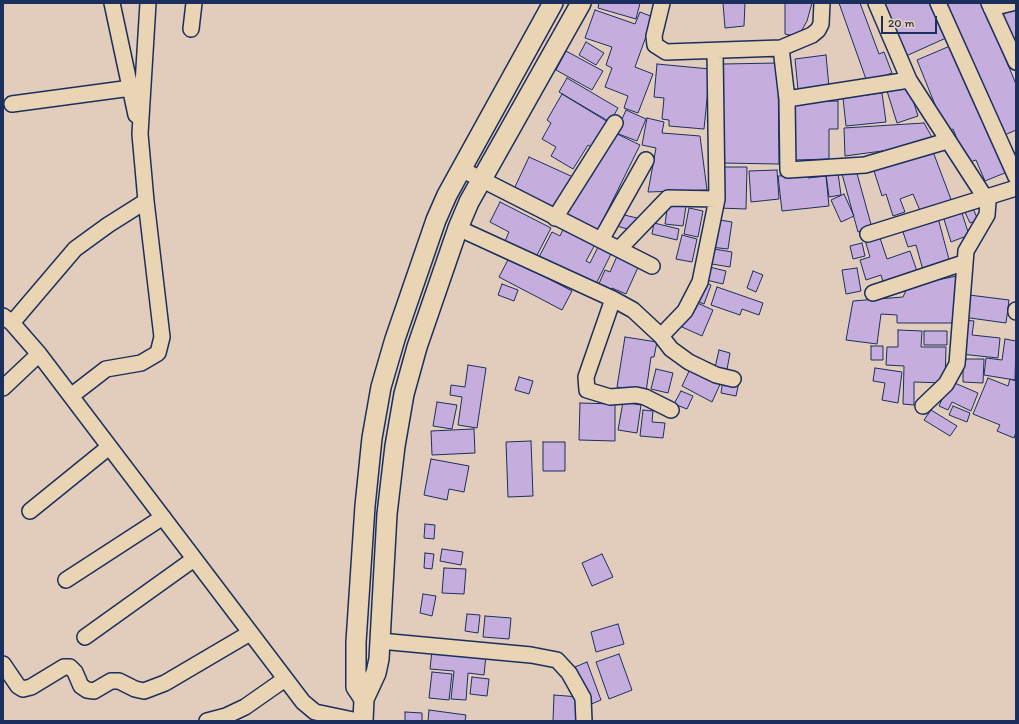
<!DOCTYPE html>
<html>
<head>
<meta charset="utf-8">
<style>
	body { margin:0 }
	#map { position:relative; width:1019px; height:724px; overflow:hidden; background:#e2ccbb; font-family:Itim,sans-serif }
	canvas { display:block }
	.frame { position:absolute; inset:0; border:4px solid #1b2f5e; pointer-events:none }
	.scale { position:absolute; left:881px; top:16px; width:56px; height:18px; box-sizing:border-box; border:2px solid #1b2f5e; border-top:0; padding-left:5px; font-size:12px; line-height:14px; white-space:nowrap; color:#1b2f5e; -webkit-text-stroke:3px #e9d4b3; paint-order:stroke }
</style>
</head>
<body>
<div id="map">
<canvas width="1019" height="724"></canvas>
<div class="frame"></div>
<div class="scale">20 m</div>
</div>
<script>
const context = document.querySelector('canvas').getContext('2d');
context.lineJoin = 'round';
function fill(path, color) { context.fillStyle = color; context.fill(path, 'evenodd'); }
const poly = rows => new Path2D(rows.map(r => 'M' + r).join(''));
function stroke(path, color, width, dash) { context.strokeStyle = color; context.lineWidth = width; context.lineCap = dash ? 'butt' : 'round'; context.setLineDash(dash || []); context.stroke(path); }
const building = poly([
	[599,3,640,3,636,19,598,8,599,3],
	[723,3,745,3,744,26,725,28,723,3],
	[785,3,812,3,807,21,798,37,785,34,785,3],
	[839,3,860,3,879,54,884,52,892,73,867,82,839,3],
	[883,3,931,3,946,38,906,56,883,3],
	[945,3,982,3,1016,84,1016,130,1000,137,945,3],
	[1016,4,1016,48,1014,48,1001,6,1016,4],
	[595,10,635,24,640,12,653,17,635,67,653,74,638,113,624,108,628,96,605,87,612,68,606,65,612,47,585,38,595,10],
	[586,42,604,53,596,65,579,55,586,42],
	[950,46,1007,172,985,181,976,160,967,163,953,129,946,132,917,60,950,46],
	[566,51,603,71,592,90,556,70,566,51],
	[826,55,829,87,798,90,795,59,826,55],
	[778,63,779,164,722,163,723,64,778,63],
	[657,64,710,69,704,129,669,126,669,120,662,119,664,98,654,97,657,64],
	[567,78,618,108,610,122,559,92,567,78],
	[908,84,918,116,897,123,887,91,908,84],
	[882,93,886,122,846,126,843,98,882,93],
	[562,94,608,122,593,148,588,145,573,169,551,156,556,147,542,139,551,123,547,120,562,94],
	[838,101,838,129,829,129,829,159,795,160,793,102,838,101],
	[626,110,646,119,637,141,616,133,626,110],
	[647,118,664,122,662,133,700,136,707,190,648,192,656,148,642,145,647,118],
	[924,123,933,139,897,149,845,156,844,128,924,123],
	[613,132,640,145,596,234,564,218,578,189,581,191,589,176,591,177,613,132],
	[932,149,952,202,921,213,913,194,900,199,905,212,893,216,886,194,882,196,874,171,932,149],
	[529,157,573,177,558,210,514,189,529,157],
	[721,167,747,167,746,209,719,208,721,167],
	[777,170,779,199,751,202,749,171,777,170],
	[856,170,872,228,858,232,842,174,856,170],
	[838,173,841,195,829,197,826,174,838,173],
	[807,174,808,178,826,176,829,206,782,211,778,176,807,174],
	[844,194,854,216,841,222,831,200,844,194],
	[500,202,551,228,536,257,505,241,509,232,490,222,500,202],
	[668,203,686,206,683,226,665,224,668,203],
	[972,206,978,220,970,223,964,210,972,206],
	[689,208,703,211,698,237,684,234,689,208],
	[961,210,969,235,951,242,943,216,961,210],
	[620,214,637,218,634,231,617,226,620,214],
	[938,218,950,263,923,270,916,245,908,247,902,229,938,218],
	[714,219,732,222,728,249,710,247,714,219],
	[566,223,598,239,586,261,590,263,599,245,612,252,595,286,539,257,552,232,560,236,566,223],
	[654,223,679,229,677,240,652,234,654,223],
	[682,235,697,239,692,262,676,259,682,235],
	[879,235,887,259,910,251,918,274,884,285,881,275,866,280,860,260,870,257,865,240,879,235],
	[862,243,865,256,853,259,850,246,862,243],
	[708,248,732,252,730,267,706,263,708,248],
	[618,254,640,263,626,294,612,288,610,293,597,288,605,270,610,272,618,254],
	[509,258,572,291,562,310,499,277,509,258],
	[705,266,726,271,723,284,702,279,705,266],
	[857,268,861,291,846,294,842,270,857,268],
	[753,271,763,275,756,292,747,288,753,271],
	[957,276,952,323,897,323,897,315,881,314,877,344,846,340,853,301,903,297,908,286,957,276],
	[702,281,711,285,704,304,694,300,702,281],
	[502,284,518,290,514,301,498,295,502,284],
	[717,287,763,303,759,315,742,309,740,315,711,305,717,287],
	[969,295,1009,300,1006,323,963,317,969,295],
	[693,301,713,310,702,336,682,327,693,301],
	[964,320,974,321,972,335,1000,338,998,358,961,354,964,320],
	[898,330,922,331,921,347,946,347,945,383,914,382,914,405,903,404,904,366,886,365,887,347,898,347,898,330],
	[924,331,947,331,947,345,924,345,924,331],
	[625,337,657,342,654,357,651,357,646,392,617,387,625,337],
	[1005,339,1016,341,1015,380,984,375,986,358,1002,360,1005,339],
	[871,346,883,346,883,360,871,360,871,346],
	[719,350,730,353,726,375,714,372,719,350],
	[963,359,984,359,983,383,963,382,963,359],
	[468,365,486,368,477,428,458,425,462,397,450,395,451,385,465,387,468,365],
	[691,367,722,380,712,402,682,386,691,367],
	[875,368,902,372,898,403,882,400,885,383,873,381,875,368],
	[656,369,673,373,668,393,651,389,656,369],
	[519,377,533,381,529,394,515,390,519,377],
	[988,378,1008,386,1010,379,1016,381,1016,432,1014,438,997,431,1000,425,973,414,988,378],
	[723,380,739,382,736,396,721,393,723,380],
	[950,381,978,393,971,411,952,402,948,410,939,406,950,381],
	[681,391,693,396,687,409,674,404,681,391],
	[437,402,457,405,452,429,433,426,437,402],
	[623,402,641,405,637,433,618,430,623,402],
	[580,403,615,404,615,441,579,440,580,403],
	[953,406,970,413,967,422,949,415,953,406],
	[643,410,653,411,652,422,665,423,663,438,640,436,643,410],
	[931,410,957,426,950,436,924,420,931,410],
	[474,429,475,453,432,455,431,431,474,429],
	[531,441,533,496,508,497,506,442,531,441],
	[543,442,565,442,565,471,543,471,543,442],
	[431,459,469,466,464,492,449,489,447,500,424,495,431,459],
	[425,524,435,525,434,539,424,538,425,524],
	[442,549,463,552,461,565,440,561,442,549],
	[425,553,434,554,432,569,424,568,425,553],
	[602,554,613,577,592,586,582,563,602,554],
	[444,568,466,569,464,594,442,593,444,568],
	[423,594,436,596,432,616,420,613,423,594],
	[467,614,480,615,478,633,465,631,467,614],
	[485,616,511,618,509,639,483,637,485,616],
	[618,624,624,644,596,652,591,632,618,624],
	[432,650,486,655,484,675,468,673,466,700,451,699,454,671,430,669,432,650],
	[619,654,632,690,609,699,596,662,619,654],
	[587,662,601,700,589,705,575,667,587,662],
	[432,672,452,674,449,700,429,698,432,672],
	[472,677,489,679,487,696,470,694,472,677],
	[554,695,579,697,577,721,553,721,554,695],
	[429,710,466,715,465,721,428,721,429,710],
	[405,712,422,713,422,721,405,721,405,712]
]);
fill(building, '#c5aedd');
stroke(building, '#1b2f5e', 1);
const minor = poly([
	[112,3,136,115],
	[662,3,654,36,655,45,666,52,781,48,812,35,818,30,821,24,822,3],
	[876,3,909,80,988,202,987,215,966,251,957,364,946,384,923,406],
	[938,3,1016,177],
	[989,3,1016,62],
	[991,8,1012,3],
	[191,29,194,3],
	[781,48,787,99,788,170,865,165,947,141],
	[787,99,909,80],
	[12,104,131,88],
	[461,169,652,266],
	[555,218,615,123],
	[458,228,613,299,586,377,587,390,610,397,636,395,645,397,671,410],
	[868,234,1016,188],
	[601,240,646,160],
	[619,249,668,198,717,199],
	[873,293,963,263],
	[613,299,633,310,661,336,671,349,689,362,716,375,733,379],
	[1016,312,1016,310],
	[3,316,12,323,39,354,303,702,315,712,358,721],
	[12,323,75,249,108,225,146,201],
	[661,336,685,311,700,282,717,199,715,51],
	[3,388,39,354],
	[71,396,106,369,141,363,158,353,162,337,146,201,140,134,148,3],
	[30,511,109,447],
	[66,580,163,517],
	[85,637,194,559],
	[380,641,531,655,557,660,569,673,583,698,584,721],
	[3,664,18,686,23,689,31,687,64,667,70,667,75,672,81,686,87,690,94,691,111,681,119,681,135,689,144,691,165,683,250,633],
	[207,721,226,716,245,707,285,679]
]);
const tertiary = poly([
	[364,699,356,687,356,642,365,506,372,438,381,387,395,339,436,220,447,195,553,3],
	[363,721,364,699,376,673,379,659,387,514,395,446,404,394,417,347,458,228,469,202,581,3]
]);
stroke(minor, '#1b2f5e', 18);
stroke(tertiary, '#1b2f5e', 22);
stroke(minor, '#e9d4b3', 15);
stroke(tertiary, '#e9d4b3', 19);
</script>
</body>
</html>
